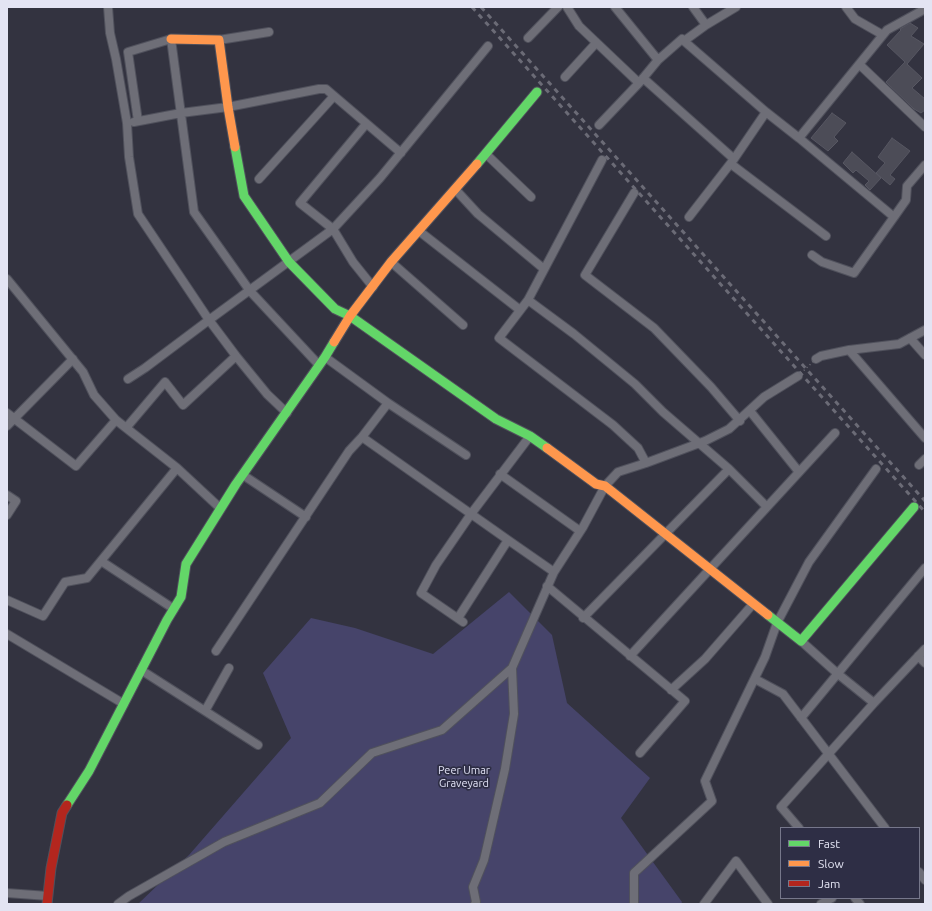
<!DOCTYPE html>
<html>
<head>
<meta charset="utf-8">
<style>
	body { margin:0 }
	#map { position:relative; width:932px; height:911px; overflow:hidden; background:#333340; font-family:Ubuntu,sans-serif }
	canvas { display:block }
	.frame { position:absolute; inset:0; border:8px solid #e3e4f3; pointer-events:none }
	.legend { position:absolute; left:780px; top:827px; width:140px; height:72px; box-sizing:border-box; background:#2e2e45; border:1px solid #76778b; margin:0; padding:5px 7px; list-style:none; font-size:12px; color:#e3e4f3 }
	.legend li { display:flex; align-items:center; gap:8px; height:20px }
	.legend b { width:20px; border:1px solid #76778b }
</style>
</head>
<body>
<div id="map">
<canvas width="932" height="911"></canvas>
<div class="frame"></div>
<ul class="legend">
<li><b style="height:5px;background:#63d668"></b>Fast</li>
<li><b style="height:5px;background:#ff974d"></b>Slow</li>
<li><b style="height:5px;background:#b3261e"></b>Jam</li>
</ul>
</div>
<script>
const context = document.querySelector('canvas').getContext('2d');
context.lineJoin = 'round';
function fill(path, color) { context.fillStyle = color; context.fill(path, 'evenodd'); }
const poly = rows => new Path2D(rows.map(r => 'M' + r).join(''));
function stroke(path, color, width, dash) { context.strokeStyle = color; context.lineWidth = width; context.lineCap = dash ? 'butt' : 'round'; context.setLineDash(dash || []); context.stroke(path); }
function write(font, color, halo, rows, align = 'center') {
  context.font = font + ' Ubuntu,sans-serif'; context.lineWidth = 3.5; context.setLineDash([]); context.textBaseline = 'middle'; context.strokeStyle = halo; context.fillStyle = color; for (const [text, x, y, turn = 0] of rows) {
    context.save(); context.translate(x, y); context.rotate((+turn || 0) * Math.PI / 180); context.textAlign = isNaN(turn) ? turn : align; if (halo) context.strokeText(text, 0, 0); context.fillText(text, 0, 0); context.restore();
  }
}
fill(poly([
	[509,592,552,635,567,703,650,778,621,818,682,902,681,904,138,904,189,855,291,738,263,673,311,618,355,628,433,654]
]), '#46446a');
const building = poly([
	[910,23,918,28,911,36,924,44,907,64,922,78,912,88,925,99,925,110,921,113,914,109,886,82,905,62,887,45,901,30,900,29,910,23],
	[832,113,846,123,834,137,838,141,828,151,811,138,832,113],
	[892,138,910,151,890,175,895,179,890,185,876,173,885,163,878,157,892,138],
	[852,152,881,178,870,190,865,185,869,181,856,170,853,173,843,163,852,152]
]);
fill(building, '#4c4c57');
stroke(building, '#575762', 1);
const street = poly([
	[108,7,110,33,116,59,127,123,129,157,138,214,209,320,236,356,267,394,287,413],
	[567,7,579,26,639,83],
	[615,7,658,60],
	[693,7,706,25],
	[846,7,855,19,883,35],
	[528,38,558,7],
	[219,40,269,32],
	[684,41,766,112,734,159],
	[860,65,925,127],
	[565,77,596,43],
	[643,78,734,159,689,217],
	[766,112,799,138,894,217,854,273,822,262,812,255],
	[138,121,128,52,171,39,194,212,250,291,319,365],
	[134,122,181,113,228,107,319,89,326,89,401,153],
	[366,124,300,203,333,229,353,262,373,287],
	[599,125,639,83,658,60,682,39,684,41,706,25,736,7],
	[799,138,887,30,925,9],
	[486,154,531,197],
	[602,160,528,300,499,338,613,425,638,448,646,463,705,441,729,429,764,397,798,376],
	[731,164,826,236],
	[259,179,334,96],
	[455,189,478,214,544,269],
	[634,193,585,275,654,328,711,387,740,421],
	[894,217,906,200,907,186,925,165],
	[419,231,520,310],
	[391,262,463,325],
	[7,279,83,372,94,395,116,420,177,468,220,508],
	[528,300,574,334,635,384,663,412,729,469,583,618],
	[910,338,925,355],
	[849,350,925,438],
	[325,357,388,403,466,455],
	[816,359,821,356,849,350,899,344,925,330],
	[128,379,145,368,209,320,333,229,380,178,488,46],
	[750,411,799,472],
	[7,413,76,466,116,420],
	[7,426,73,359],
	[126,428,165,382,183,405,236,356],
	[362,437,508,540],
	[919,465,925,459],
	[729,469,767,507],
	[500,474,580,531],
	[243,475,306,517],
	[7,495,16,501,7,515],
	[101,561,174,609],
	[547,586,685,701,640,753],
	[7,600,43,616,65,582,87,578,177,468],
	[458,618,508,540,554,572,583,527,605,486,618,472,646,463],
	[463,622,421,593,436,565,471,514,530,436],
	[7,634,124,704],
	[801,641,838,674,874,703],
	[216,651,349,451,362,437,388,403],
	[630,656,835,433],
	[918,656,925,663],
	[229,668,205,711,258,745],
	[141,670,205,711],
	[755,679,783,694,885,828],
	[671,690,705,659,753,604],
	[801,718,925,568],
	[799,828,781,807,874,703,925,649],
	[919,872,925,880],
	[7,893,48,896],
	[855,898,860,904],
	[118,904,129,896,224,842,320,803,372,753,442,730,512,668],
	[475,904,476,902,473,887,484,860,505,769,514,714,512,668,554,572],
	[634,904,634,873,712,801,705,781,765,657,777,623,809,562,876,469],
	[704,904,736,861,768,904],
	[821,904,832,898]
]);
const fast = poly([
	[235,147,244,196,289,262,335,309,350,316,496,419,530,436,547,448],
	[477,164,537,92],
	[768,615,801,641,914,507],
	[67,805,89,771,167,620,181,597,186,564,236,484,325,357,334,342]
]);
const slow = poly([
	[171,39,219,40,228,107,235,147],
	[334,342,350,316,391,262,477,164],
	[547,448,596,484,605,486,768,615]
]);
const jam = poly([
	[47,904,51,868,62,813,67,805]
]);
stroke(street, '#50515c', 10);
stroke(fast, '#50515c', 11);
stroke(slow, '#50515c', 11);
stroke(jam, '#50515c', 11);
stroke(street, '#6e6e77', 8);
stroke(fast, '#63d668', 9);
stroke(slow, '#ff974d', 9);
stroke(jam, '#b3261e', 9);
stroke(poly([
	[472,7,925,512],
	[481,7,925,501]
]), '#6b6b76', 3, [5, 5]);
stroke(poly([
	[798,376,816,359]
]), '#6f6f78', 1.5, [1, 3]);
write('11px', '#e0e1f4', '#2e2e45', [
	["Peer Umar",464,770],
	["Graveyard",464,783]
]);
</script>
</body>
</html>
